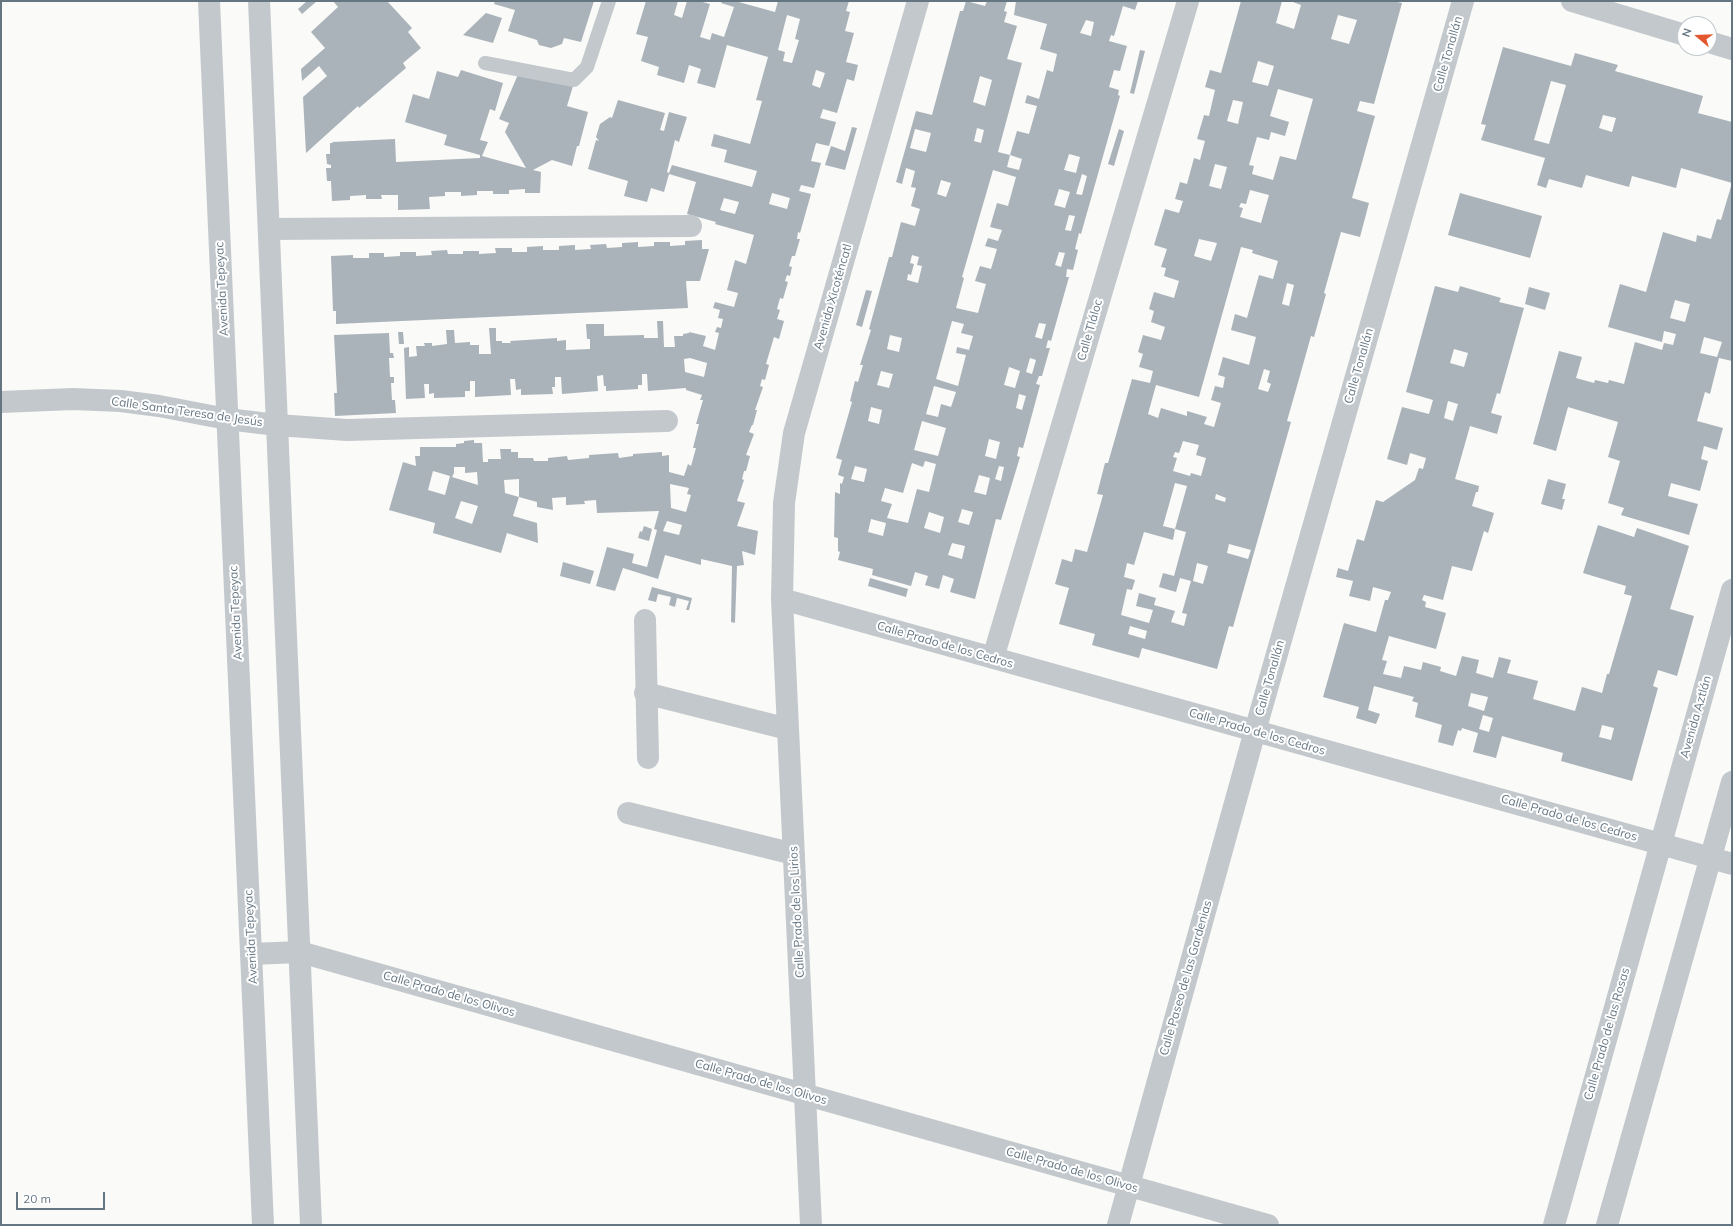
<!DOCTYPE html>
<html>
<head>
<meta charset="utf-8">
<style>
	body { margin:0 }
	#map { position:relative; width:1733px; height:1226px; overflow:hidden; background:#fafaf8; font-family:Mulish,sans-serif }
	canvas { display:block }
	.frame { position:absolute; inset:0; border:2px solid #657683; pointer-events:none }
	.north { position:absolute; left:1677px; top:16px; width:40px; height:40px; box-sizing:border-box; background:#fff; border:1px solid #c1c8cd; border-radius:50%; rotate:289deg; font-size:11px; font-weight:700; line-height:16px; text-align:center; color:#657683 }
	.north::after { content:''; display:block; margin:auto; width:14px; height:18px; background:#e4572e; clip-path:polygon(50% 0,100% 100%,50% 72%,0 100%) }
	.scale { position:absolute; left:16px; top:1192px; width:89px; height:18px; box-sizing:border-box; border:2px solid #657683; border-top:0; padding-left:5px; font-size:12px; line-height:14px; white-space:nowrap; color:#657683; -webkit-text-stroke:3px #fff; paint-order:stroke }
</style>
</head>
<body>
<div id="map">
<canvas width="1733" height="1226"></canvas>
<div class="frame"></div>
<div class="north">N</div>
<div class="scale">20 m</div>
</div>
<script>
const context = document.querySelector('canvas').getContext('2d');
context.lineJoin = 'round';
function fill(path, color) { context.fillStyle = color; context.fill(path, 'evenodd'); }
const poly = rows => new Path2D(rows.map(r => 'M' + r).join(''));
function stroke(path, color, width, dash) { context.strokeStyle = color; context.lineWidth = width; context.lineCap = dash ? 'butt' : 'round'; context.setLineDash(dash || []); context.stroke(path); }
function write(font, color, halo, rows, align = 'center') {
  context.font = font + ' Mulish,sans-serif'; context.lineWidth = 4; context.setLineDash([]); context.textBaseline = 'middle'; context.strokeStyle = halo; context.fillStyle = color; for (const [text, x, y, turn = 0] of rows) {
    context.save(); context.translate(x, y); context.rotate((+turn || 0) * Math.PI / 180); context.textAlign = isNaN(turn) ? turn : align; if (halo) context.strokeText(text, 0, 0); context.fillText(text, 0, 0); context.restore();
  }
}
fill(poly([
	[307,1,317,1,302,14,298,9],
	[333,1,387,1,412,28,408,32,421,48,403,63,406,68,359,108,358,106,306,153,303,97,327,76,319,66,302,81,301,69,325,48,311,32,338,7],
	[495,1,594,1,581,42,564,38,562,44,551,48,539,45,537,40,508,31,515,10,494,4],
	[646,1,678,1,674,15,682,18,687,1,699,1,710,4,700,37,710,40,712,33,724,37,734,7,721,3,722,1,735,1,775,12,778,1,849,1,846,11,850,12,845,31,854,33,846,62,858,65,854,81,847,79,837,113,823,109,820,118,836,122,829,146,816,143,811,161,821,163,814,188,801,185,799,191,811,194,800,233,798,232,797,239,800,239,795,256,792,256,789,266,792,267,790,276,787,275,785,281,788,282,783,299,780,298,777,309,780,310,777,319,784,321,779,339,774,337,766,364,769,365,765,380,762,379,760,386,763,387,755,410,757,410,753,425,752,425,749,432,754,434,746,455,750,456,746,471,744,471,742,479,744,480,737,501,745,503,737,526,758,531,755,555,742,551,744,565,737,566,735,623,731,622,732,566,701,559,701,565,665,555,658,579,623,568,615,591,596,586,607,547,634,554,632,563,647,567,657,530,654,529,659,511,597,513,596,500,584,501,585,504,566,505,566,497,552,498,553,510,537,507,537,502,519,497,519,479,504,480,505,493,519,497,513,516,537,523,538,543,507,533,501,553,433,533,435,523,389,510,403,462,416,466,415,456,420,456,420,447,456,447,456,444,464,443,464,441,474,440,474,443,482,443,483,462,488,462,488,459,501,459,500,449,511,449,511,452,518,452,518,458,533,458,534,461,548,461,548,458,567,456,568,460,589,458,589,455,618,453,619,458,633,456,633,454,662,452,662,456,669,455,669,472,684,476,688,464,691,466,696,448,693,448,699,424,696,424,703,400,700,400,702,395,686,390,686,388,648,391,647,374,642,374,642,385,638,385,638,389,606,391,606,386,604,386,603,375,597,376,598,391,562,394,561,377,555,377,555,387,552,387,553,394,521,395,521,389,516,390,515,379,510,379,511,395,475,397,475,381,470,381,470,391,465,391,465,397,434,398,434,393,429,394,429,384,424,384,425,398,406,399,404,348,409,347,409,357,417,356,416,346,425,346,424,343,432,343,432,346,447,344,446,330,454,330,455,343,470,342,470,345,479,345,479,354,491,354,489,328,496,328,496,341,502,341,502,343,511,343,510,341,557,338,557,341,566,340,566,350,590,349,590,339,587,339,586,324,604,324,604,336,644,335,644,338,658,338,657,321,663,321,664,347,675,347,674,336,683,336,683,334,689,333,689,332,706,336,703,346,715,350,719,333,715,332,717,327,721,328,723,319,718,318,720,310,713,308,715,302,734,307,738,293,727,290,735,260,746,264,754,235,715,224,716,222,687,214,696,182,669,174,664,192,651,188,647,202,624,196,628,181,588,169,596,140,599,141,596,137,600,124,610,117,612,118,618,100,665,113,660,130,664,131,669,112,687,117,679,142,675,140,667,172,669,173,672,165,752,187,757,171,724,162,727,150,711,146,714,134,750,144,762,101,756,100,768,57,727,45,715,88,697,83,701,69,689,65,684,83,657,75,659,67,641,61,648,37,636,34],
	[787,15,800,19,795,39,799,40,792,63,783,61,785,52,778,50],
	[816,70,825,73,820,88,812,85],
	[772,193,790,198,787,209,769,204],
	[724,198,739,202,735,214,720,210],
	[690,358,707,363,704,377,685,372,684,359],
	[454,467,465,467,465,473,477,472,478,485,452,477,454,473],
	[433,471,450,476,445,495,428,490],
	[670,484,689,488,687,494,691,495,686,512,671,508],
	[461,501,478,506,472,524,455,518],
	[667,521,682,525,679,535,663,531],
	[966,1,985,6,987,1,1007,1,1004,11,1007,12,1004,22,1017,26,1007,59,1022,63,998,152,1010,155,1007,167,1019,170,1022,159,1010,155,1017,131,1029,134,1037,106,1025,103,1027,95,1039,99,1047,70,1053,72,1057,54,1040,49,1047,24,1014,15,1016,1,1138,1,1135,10,1123,6,1114,36,1111,35,1109,41,1127,46,1120,71,1114,70,1109,87,1119,90,1118,95,1120,96,1081,234,1079,233,1075,249,1078,250,1073,270,1067,269,1066,277,1069,277,1051,341,1048,340,1046,348,1050,348,1042,376,1039,376,1036,384,1040,385,1023,448,1019,447,1017,456,1020,457,1001,520,996,519,975,599,950,592,954,579,943,575,939,589,925,585,928,576,915,572,911,586,872,575,873,569,838,560,840,552,838,551,838,538,834,537,835,492,840,494,840,483,842,484,844,477,838,475,842,460,836,458,852,402,850,401,855,381,858,382,863,365,860,365,871,330,869,329,889,257,892,257,901,222,915,226,920,209,911,206,916,188,911,187,915,171,906,168,902,184,896,182,916,111,932,115,960,11,963,11],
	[1086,20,1094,22,1091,36,1080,33],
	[980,76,992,80,985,106,973,102],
	[977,128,984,130,981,143,974,141],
	[915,129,931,133,926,152,910,148],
	[1069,154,1080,157,1076,173,1064,170],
	[993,170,1016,177,1008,206,997,203,990,227,1002,230,998,241,988,238,985,246,997,249,991,269,980,266,975,281,986,284,978,313,956,308,964,278,962,277],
	[1082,174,1087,176,1082,195,1076,194],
	[941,180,951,183,946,197,937,194],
	[1059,189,1070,192,1065,208,1054,205],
	[1069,215,1075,216,1071,231,1065,230],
	[1059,252,1065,253,1061,267,1055,265],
	[912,255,919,257,917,265,922,266,918,283,907,280,908,274,911,275,914,264,910,263],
	[952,321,964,324,961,333,973,336,969,350,957,347,956,353,966,355,958,386,936,379],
	[1039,323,1046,324,1042,339,1035,337],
	[890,335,902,338,899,352,887,349],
	[1030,358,1036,360,1032,374,1026,372],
	[1009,367,1020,371,1015,388,1004,385],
	[881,371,893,374,889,388,877,385],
	[934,386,956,392,951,407,941,404,938,417,926,414],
	[1019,394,1026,396,1022,410,1016,408],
	[871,407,882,410,879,424,868,421],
	[922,421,946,428,938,456,914,450],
	[989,439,1000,442,996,459,985,456],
	[925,461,936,464,929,492,917,489,908,523,887,518,892,504,881,501,885,488,903,493,912,463,923,467],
	[855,466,867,469,864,482,851,479],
	[999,466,1004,467,1001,481,995,479],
	[979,475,990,478,986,495,974,492],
	[962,509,973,512,969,525,958,522],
	[929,512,944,517,940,533,924,528],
	[871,519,886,523,883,536,868,532],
	[952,543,965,546,962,559,948,555],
	[1241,1,1282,1,1276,23,1294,29,1301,5,1290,1,1393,1,1402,3,1374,104,1360,101,1357,111,1375,116,1352,198,1369,203,1360,237,1341,232,1324,293,1326,294,1314,337,1311,336,1299,379,1287,421,1291,422,1233,627,1229,626,1217,669,1142,648,1139,658,1092,645,1095,634,1059,624,1069,588,1055,584,1062,559,1072,562,1075,549,1087,552,1103,495,1097,494,1105,463,1108,463,1132,379,1150,383,1153,371,1139,367,1143,354,1138,352,1143,335,1161,340,1165,327,1151,322,1154,311,1149,309,1154,292,1174,298,1179,281,1164,276,1166,268,1161,267,1167,249,1154,245,1165,209,1179,213,1183,201,1175,199,1180,182,1187,184,1194,158,1200,160,1205,141,1197,139,1204,115,1209,116,1215,90,1205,87,1210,70,1221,73],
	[1338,15,1357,20,1349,44,1331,39],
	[1258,61,1274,66,1268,86,1252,82],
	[1278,89,1313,99,1296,160,1280,156,1273,180,1252,174,1254,166,1249,165,1257,137,1269,140,1271,132,1285,136,1289,122,1270,116],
	[1233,100,1243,102,1238,124,1227,121],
	[1215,164,1227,167,1221,189,1209,186],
	[1250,190,1269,195,1261,223,1240,217,1243,208,1239,207,1241,203,1246,204],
	[1199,239,1217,243,1211,261,1194,256],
	[1241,247,1253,250,1252,253,1278,261,1273,279,1259,275,1247,318,1235,314,1231,330,1256,337,1249,365,1223,357,1218,375,1225,377,1223,388,1215,386,1211,400,1221,403,1214,427,1204,424,1207,417,1187,411,1187,416,1161,408,1158,418,1148,414,1156,385,1199,397],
	[1287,283,1294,285,1289,306,1282,304],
	[1264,369,1270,371,1267,382,1271,384,1268,392,1258,389],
	[1183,441,1199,445,1196,455,1206,458,1201,476,1191,473,1190,476,1173,471,1177,458,1173,457,1175,452,1179,453],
	[1175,483,1187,486,1175,529,1186,532,1174,576,1163,573,1159,587,1176,592,1180,578,1191,581,1182,613,1187,614,1184,626,1171,622,1175,611,1154,605,1156,598,1139,593,1136,606,1153,610,1149,623,1121,615,1127,589,1132,590,1135,580,1124,577,1127,563,1134,565,1144,532,1173,540,1175,529,1163,526],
	[1216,494,1226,498,1225,502,1215,499],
	[1229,544,1251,550,1248,559,1227,553],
	[1197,563,1208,566,1203,584,1193,581],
	[1130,626,1147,631,1145,639,1128,634],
	[486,13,502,18,493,43,463,35],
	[1503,47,1571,66,1575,53,1618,65,1615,71,1703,96,1698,113,1732,122,1732,361,1719,358,1710,394,1705,392,1697,421,1723,428,1717,450,1704,446,1701,459,1708,461,1700,491,1671,483,1668,496,1698,504,1689,535,1621,515,1624,508,1608,503,1620,461,1608,457,1618,422,1568,407,1556,451,1533,444,1559,351,1582,357,1576,378,1594,383,1595,380,1608,383,1609,380,1624,384,1635,342,1662,350,1664,343,1673,345,1676,334,1664,331,1662,342,1608,327,1620,284,1646,292,1663,232,1696,242,1697,235,1711,239,1717,219,1721,220,1732,183,1681,168,1676,188,1632,176,1629,187,1586,175,1582,188,1549,179,1546,188,1537,185,1545,158,1481,140,1486,125,1481,124],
	[1551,81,1566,85,1549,144,1534,140],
	[1603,115,1616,118,1612,132,1599,128],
	[1675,300,1690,304,1685,322,1670,318],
	[1704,337,1722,342,1717,357,1700,353],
	[1140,50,1145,51,1134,94,1130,93],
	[461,70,503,83,495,111,490,109,480,140,488,142,482,156,526,168,505,132,509,123,499,119,519,72,573,86,567,106,588,112,579,146,577,146,572,166,552,160,533,170,541,172,540,193,525,193,525,189,509,190,509,194,493,194,493,191,477,191,477,195,461,196,461,192,445,192,445,196,429,197,430,209,398,210,398,195,381,195,382,199,366,199,366,195,350,196,350,200,332,201,331,181,327,181,326,168,331,168,331,165,327,164,326,154,330,154,330,143,333,143,332,142,395,139,396,162,480,158,480,155,444,145,447,135,405,122,413,94,429,99,437,71,458,77],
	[852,127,857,128,845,170,825,165,831,146,845,151],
	[1119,129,1124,131,1114,166,1108,164],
	[1460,193,1542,216,1530,258,1448,235],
	[702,240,702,249,709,249,700,281,686,281,688,308,336,324,336,311,333,311,331,256,353,255,353,258,369,258,369,253,384,253,384,257,400,256,400,252,416,252,416,256,432,255,431,251,447,250,448,254,463,254,463,251,479,251,479,254,496,253,495,248,512,248,512,252,527,252,527,247,543,246,543,250,559,250,559,246,575,245,575,250,591,249,590,245,606,244,607,248,622,247,622,243,638,242,638,247,654,246,654,242,670,242,670,246,685,245,685,241],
	[1435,286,1458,292,1460,286,1501,298,1499,302,1524,308,1500,394,1497,393,1491,413,1502,416,1497,434,1470,426,1455,479,1479,486,1478,492,1476,492,1472,506,1494,513,1488,533,1484,531,1472,571,1452,566,1443,600,1424,595,1422,600,1426,602,1425,607,1446,613,1436,649,1389,636,1382,660,1387,661,1383,674,1401,678,1404,666,1421,670,1423,662,1441,667,1440,671,1456,676,1462,656,1479,660,1476,673,1493,678,1499,657,1511,660,1507,673,1538,681,1533,699,1575,711,1582,687,1602,693,1607,674,1609,674,1632,596,1624,594,1626,586,1583,573,1598,525,1634,537,1637,528,1689,546,1670,609,1694,616,1677,676,1658,670,1653,686,1658,688,1632,781,1561,761,1563,753,1502,736,1496,758,1473,752,1478,733,1462,728,1461,731,1458,730,1453,746,1438,742,1442,725,1415,717,1418,703,1412,701,1414,697,1374,686,1368,710,1380,714,1376,724,1356,718,1359,707,1323,697,1344,623,1376,632,1385,600,1388,600,1391,592,1373,587,1370,601,1349,596,1353,581,1336,577,1338,568,1348,571,1357,539,1364,541,1376,500,1383,502,1415,480,1419,468,1423,469,1426,458,1410,453,1407,465,1387,459,1402,407,1429,414,1433,400,1406,392],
	[1454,349,1468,353,1464,367,1450,363],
	[1448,401,1458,404,1453,421,1444,418],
	[1471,693,1488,697,1484,711,1468,706],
	[1483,715,1493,718,1489,732,1479,729],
	[1602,725,1614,728,1611,740,1599,737],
	[1529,287,1550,293,1545,310,1525,304],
	[866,290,872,291,862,327,856,325],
	[398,332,403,332,404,344,399,344],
	[389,333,390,353,393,353,394,358,389,358,390,377,394,377,394,383,391,383,392,400,395,400,396,413,335,416,334,393,337,393,334,335],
	[1548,479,1566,484,1562,499,1565,499,1562,510,1541,504],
	[644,526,652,529,649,541,638,538,640,531,642,532],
	[563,562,594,571,590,584,560,576],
	[870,578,908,589,906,597,868,586],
	[652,587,692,598,689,610,686,610,689,601,677,598,675,607,669,605,671,597,658,594,656,602,648,600]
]), '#aab3b9');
stroke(poly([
	[485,63,574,80,587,67,609,1]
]), '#c3c8cc', 14);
stroke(poly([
	[1572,1,1685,35],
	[1709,42,1732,49],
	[269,229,691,226],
	[1,402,73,399,121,401,159,406,227,419,277,425,347,430,667,421],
	[782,599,1732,864],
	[645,620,648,758],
	[993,658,1188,1],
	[645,693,788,729],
	[628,813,794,854],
	[251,954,300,952,1268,1225],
	[811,1225,782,599,784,503,794,433,918,1],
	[1118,1225,1255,731,1463,1],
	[1554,1225,1732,590],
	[1607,1225,1732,782]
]), '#c3c8cc', 22);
stroke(poly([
	[209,1,263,1225],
	[259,1,311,1225]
]), '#c3c8cc', 22);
write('12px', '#657683', '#fff', [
	["Calle Tonallán",1448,54,-74],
	["Avenida Tepeyac",222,289,-93],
	["Avenida Xicoténcatl",833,297,-74],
	["Calle Tláloc",1090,330,-74],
	["Calle Tonallán",1359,366,-74],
	["Calle Santa Teresa de Jesús",187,412,8],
	["Avenida Tepeyac",236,613,-93],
	["Calle Prado de los Cedros",945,645,16],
	["Calle Tonallán",1270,678,-74],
	["Avenida Aztlán",1696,717,-74],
	["Calle Prado de los Cedros",1257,732,16],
	["Calle Prado de los Cedros",1569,818,16],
	["Calle Prado de los Lirios",797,912,-93],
	["Avenida Tepeyac",251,937,-93],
	["Calle Paseo de las Gardenias",1186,978,-74],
	["Calle Prado de los Olivos",449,994,16],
	["Calle Prado de las Rosas",1607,1034,-74],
	["Calle Prado de los Olivos",761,1082,16],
	["Calle Prado de los Olivos",1072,1170,16]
]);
</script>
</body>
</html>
